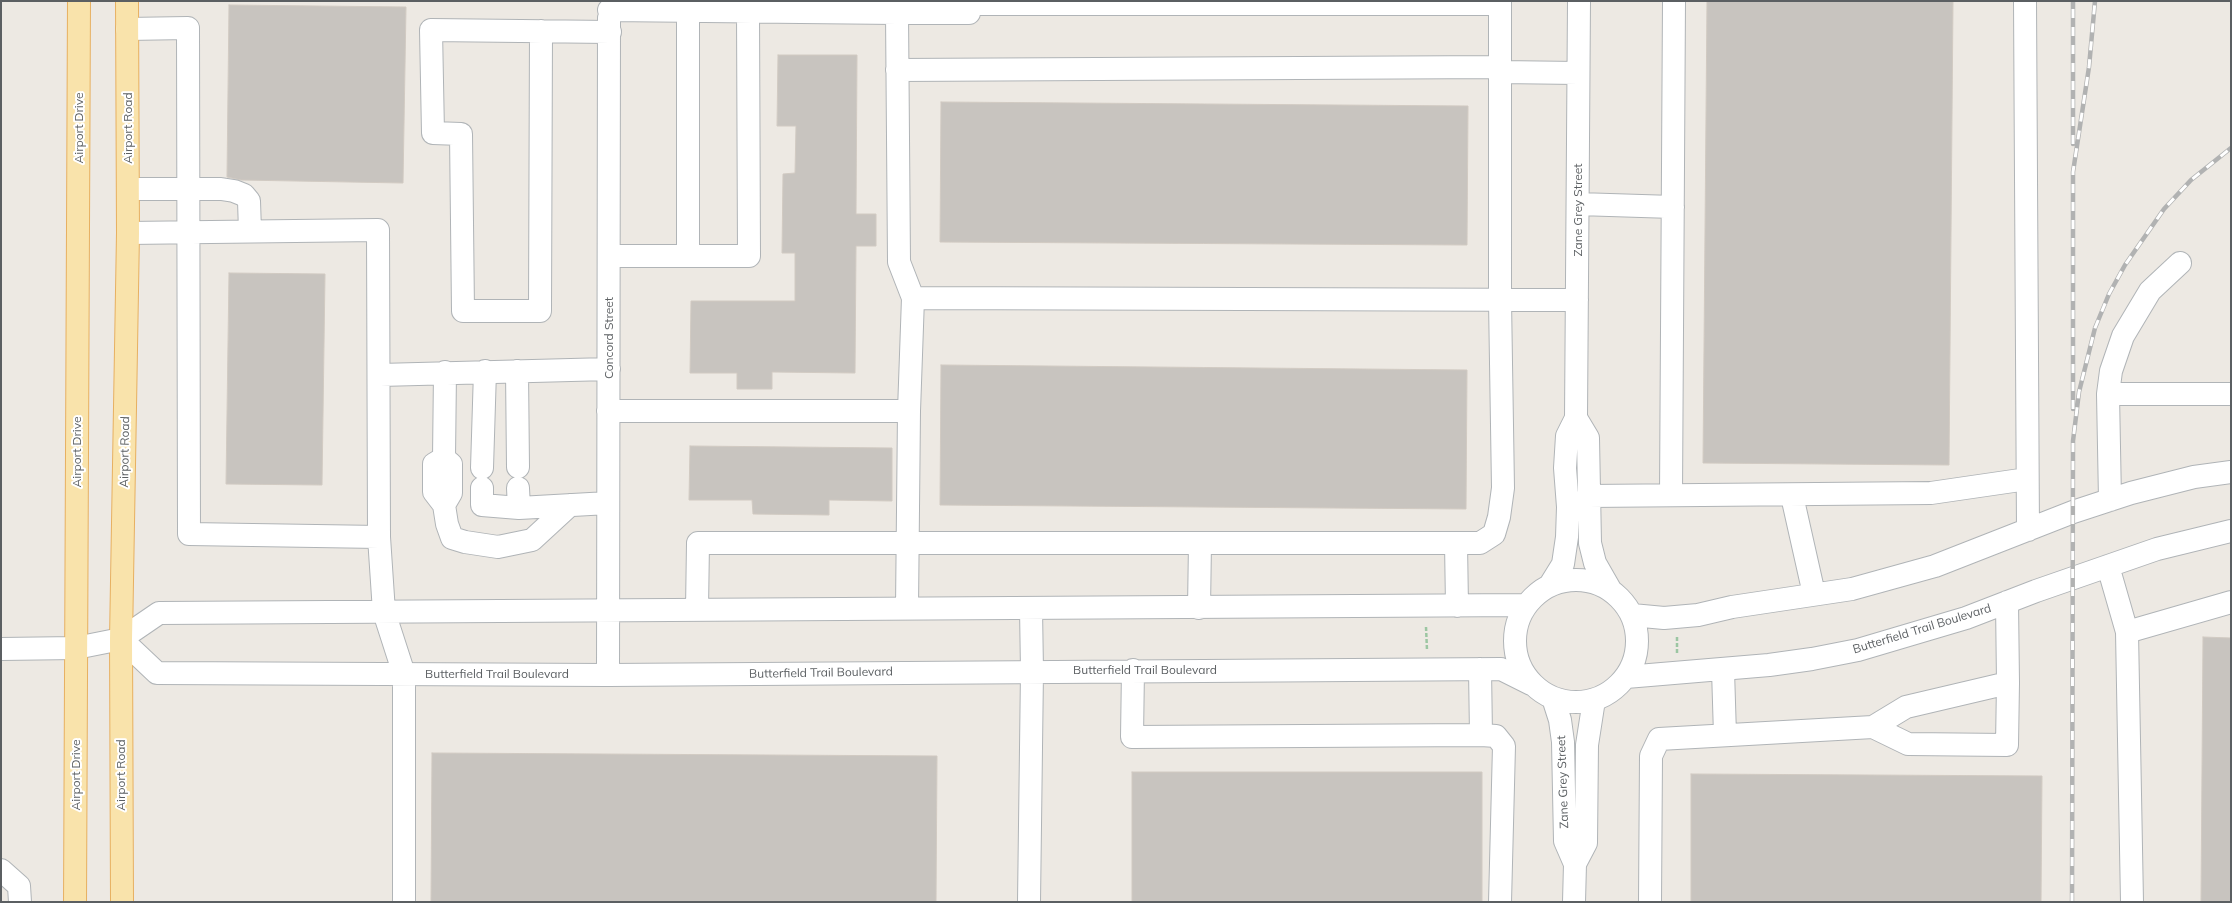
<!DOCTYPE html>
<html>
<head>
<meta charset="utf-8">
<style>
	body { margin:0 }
	#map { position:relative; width:2232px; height:903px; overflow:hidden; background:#ede9e3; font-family:Mulish,sans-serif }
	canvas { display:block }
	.frame { position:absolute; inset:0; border:2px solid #5b5f62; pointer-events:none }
</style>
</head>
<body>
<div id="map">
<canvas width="2232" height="903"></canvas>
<div class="frame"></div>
</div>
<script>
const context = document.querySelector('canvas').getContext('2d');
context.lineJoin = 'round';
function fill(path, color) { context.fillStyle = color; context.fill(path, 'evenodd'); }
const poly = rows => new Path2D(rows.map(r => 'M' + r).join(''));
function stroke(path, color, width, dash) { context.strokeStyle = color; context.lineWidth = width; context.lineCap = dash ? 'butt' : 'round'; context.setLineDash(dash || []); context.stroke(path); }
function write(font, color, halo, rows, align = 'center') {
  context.font = font + ' Mulish,sans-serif'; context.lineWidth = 4; context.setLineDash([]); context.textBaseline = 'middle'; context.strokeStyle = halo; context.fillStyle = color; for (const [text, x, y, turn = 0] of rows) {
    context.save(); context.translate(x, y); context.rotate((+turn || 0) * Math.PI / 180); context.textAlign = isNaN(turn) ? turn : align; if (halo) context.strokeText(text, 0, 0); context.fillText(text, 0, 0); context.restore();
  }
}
const building = poly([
	[1707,1,1953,1,1949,465,1703,463,1707,1],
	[229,5,406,7,403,183,241,180,227,177,229,5],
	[778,55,857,55,856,214,876,214,876,246,856,246,855,373,772,372,772,389,737,389,737,373,690,373,691,301,795,301,795,253,782,253,783,174,795,173,796,126,777,126,778,55],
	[941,102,1468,106,1467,245,940,242,941,102],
	[229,273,325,274,322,485,226,484,229,273],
	[941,365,1467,370,1466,509,940,505,941,365],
	[690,446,892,448,892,501,829,500,829,515,753,514,752,500,689,500,690,446],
	[2203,637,2231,638,2231,902,2201,902,2203,637],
	[432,753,937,756,936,902,431,902,432,753],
	[1132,772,1482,772,1482,902,1132,902,1132,772],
	[1691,774,2042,776,2041,902,1691,902,1691,774]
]);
fill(building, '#c8c4bf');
stroke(building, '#d1cac2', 1);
const minor = poly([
	[688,1,688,256],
	[897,1,897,13,969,13,969,1],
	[2025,1,2028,530],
	[969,4,1500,4],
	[609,10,897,13,899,262,913,298,909,411],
	[127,29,188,28,189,534,379,537],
	[541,31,540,311,463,311,461,134,433,133,431,30,610,32],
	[897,70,1500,67],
	[1500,72,1578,73],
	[128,189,221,189,234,191,244,195,249,201,250,231],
	[1578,204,1673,207],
	[128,233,378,230,379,537,384,612,404,674,404,902],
	[609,256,749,256,748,12],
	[913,298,1577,300],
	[517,371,518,467],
	[380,375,609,369],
	[2108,394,2111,371,2123,336,2150,291,2180,263],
	[608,411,909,411,907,608],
	[1576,418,1588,438,1590,543,1595,563,1611,591],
	[444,458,434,464,434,492,444,505,447,524,452,538,465,542,498,547,532,540,570,505],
	[482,468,485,371],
	[482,488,482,505,519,508,608,503],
	[518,488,519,508],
	[1671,495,1674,1],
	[1588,496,1931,493,2027,479],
	[1792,496,1814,594],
	[2110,500,2108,394,2231,394],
	[444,505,451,493,451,464,444,458,445,372],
	[1456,543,1480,543,1494,534,1499,517,1503,488,1500,300,1500,1],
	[2108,566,2127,632],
	'1515 641a61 61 0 1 1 122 0a61 61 0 1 1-122 0Z',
	[1550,585,1563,564,1567,537,1568,507,1565,468,1567,436,1576,418,1579,1],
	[1199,608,1200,543],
	[697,609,698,543,1456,543,1457,606],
	[1632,615,1664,618,1698,615,1732,607,1852,589,1935,566,2073,512,2131,493,2194,477,2231,472],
	[121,639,157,673,608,675,1501,669,1531,684],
	[1,649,76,648,121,639,159,613,1526,605],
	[1480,669,1481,735,1496,736,1504,746,1500,902],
	[1133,670,1132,737,1481,735],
	[1723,670,1725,735],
	[608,675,609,18],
	[1626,677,1769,665,1812,659,1858,650,1966,618,2036,591,2157,549,2231,531],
	[1553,698,1560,720,1563,742,1565,841,1575,864,1574,902],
	[1873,727,1908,744,2007,745,2008,683],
	[1575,864,1586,843,1587,745,1594,700],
	[1,870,19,886,20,902],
	[1029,902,1032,671,1031,609],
	[1650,902,1651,756,1659,739,1873,727,1906,707,2008,683,2007,602],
	[2132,902,2127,632,2231,602]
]);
const major = poly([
	[75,902,79,1],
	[122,902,121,639,128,233,127,1]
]);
stroke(minor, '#b0b4b7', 24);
stroke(major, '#e7b061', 24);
stroke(poly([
	[1426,627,1427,650],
	[1677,653,1677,636]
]), '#9cc6a2', 2.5, [4, 2]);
stroke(minor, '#fff', 22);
stroke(major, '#f9e3ab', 22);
const rail = poly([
	[2073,144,2073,1],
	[2073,409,2073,172,2089,67,2095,1],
	[2072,902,2073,441,2079,392,2095,328,2109,294,2125,265,2164,209,2191,180,2231,148]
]);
stroke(rail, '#b1b2b2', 4.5);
stroke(rail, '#fff', 3, [9]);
write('12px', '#5b5f62', '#fff', [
	["Airport Drive",79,128,-90],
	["Airport Road",128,128,-90],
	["Zane Grey Street",1578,210,-90],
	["Concord Street",609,338,-90],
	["Airport Drive",77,452,-90],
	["Airport Road",125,452,-89],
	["Butterfield Trail Boulevard",1922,629,-17],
	["Butterfield Trail Boulevard",1145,670],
	["Butterfield Trail Boulevard",821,673,-1],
	["Butterfield Trail Boulevard",497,674],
	["Airport Drive",76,775,-90],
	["Airport Road",121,775,-90],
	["Zane Grey Street",1563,782,-92]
]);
</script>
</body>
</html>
